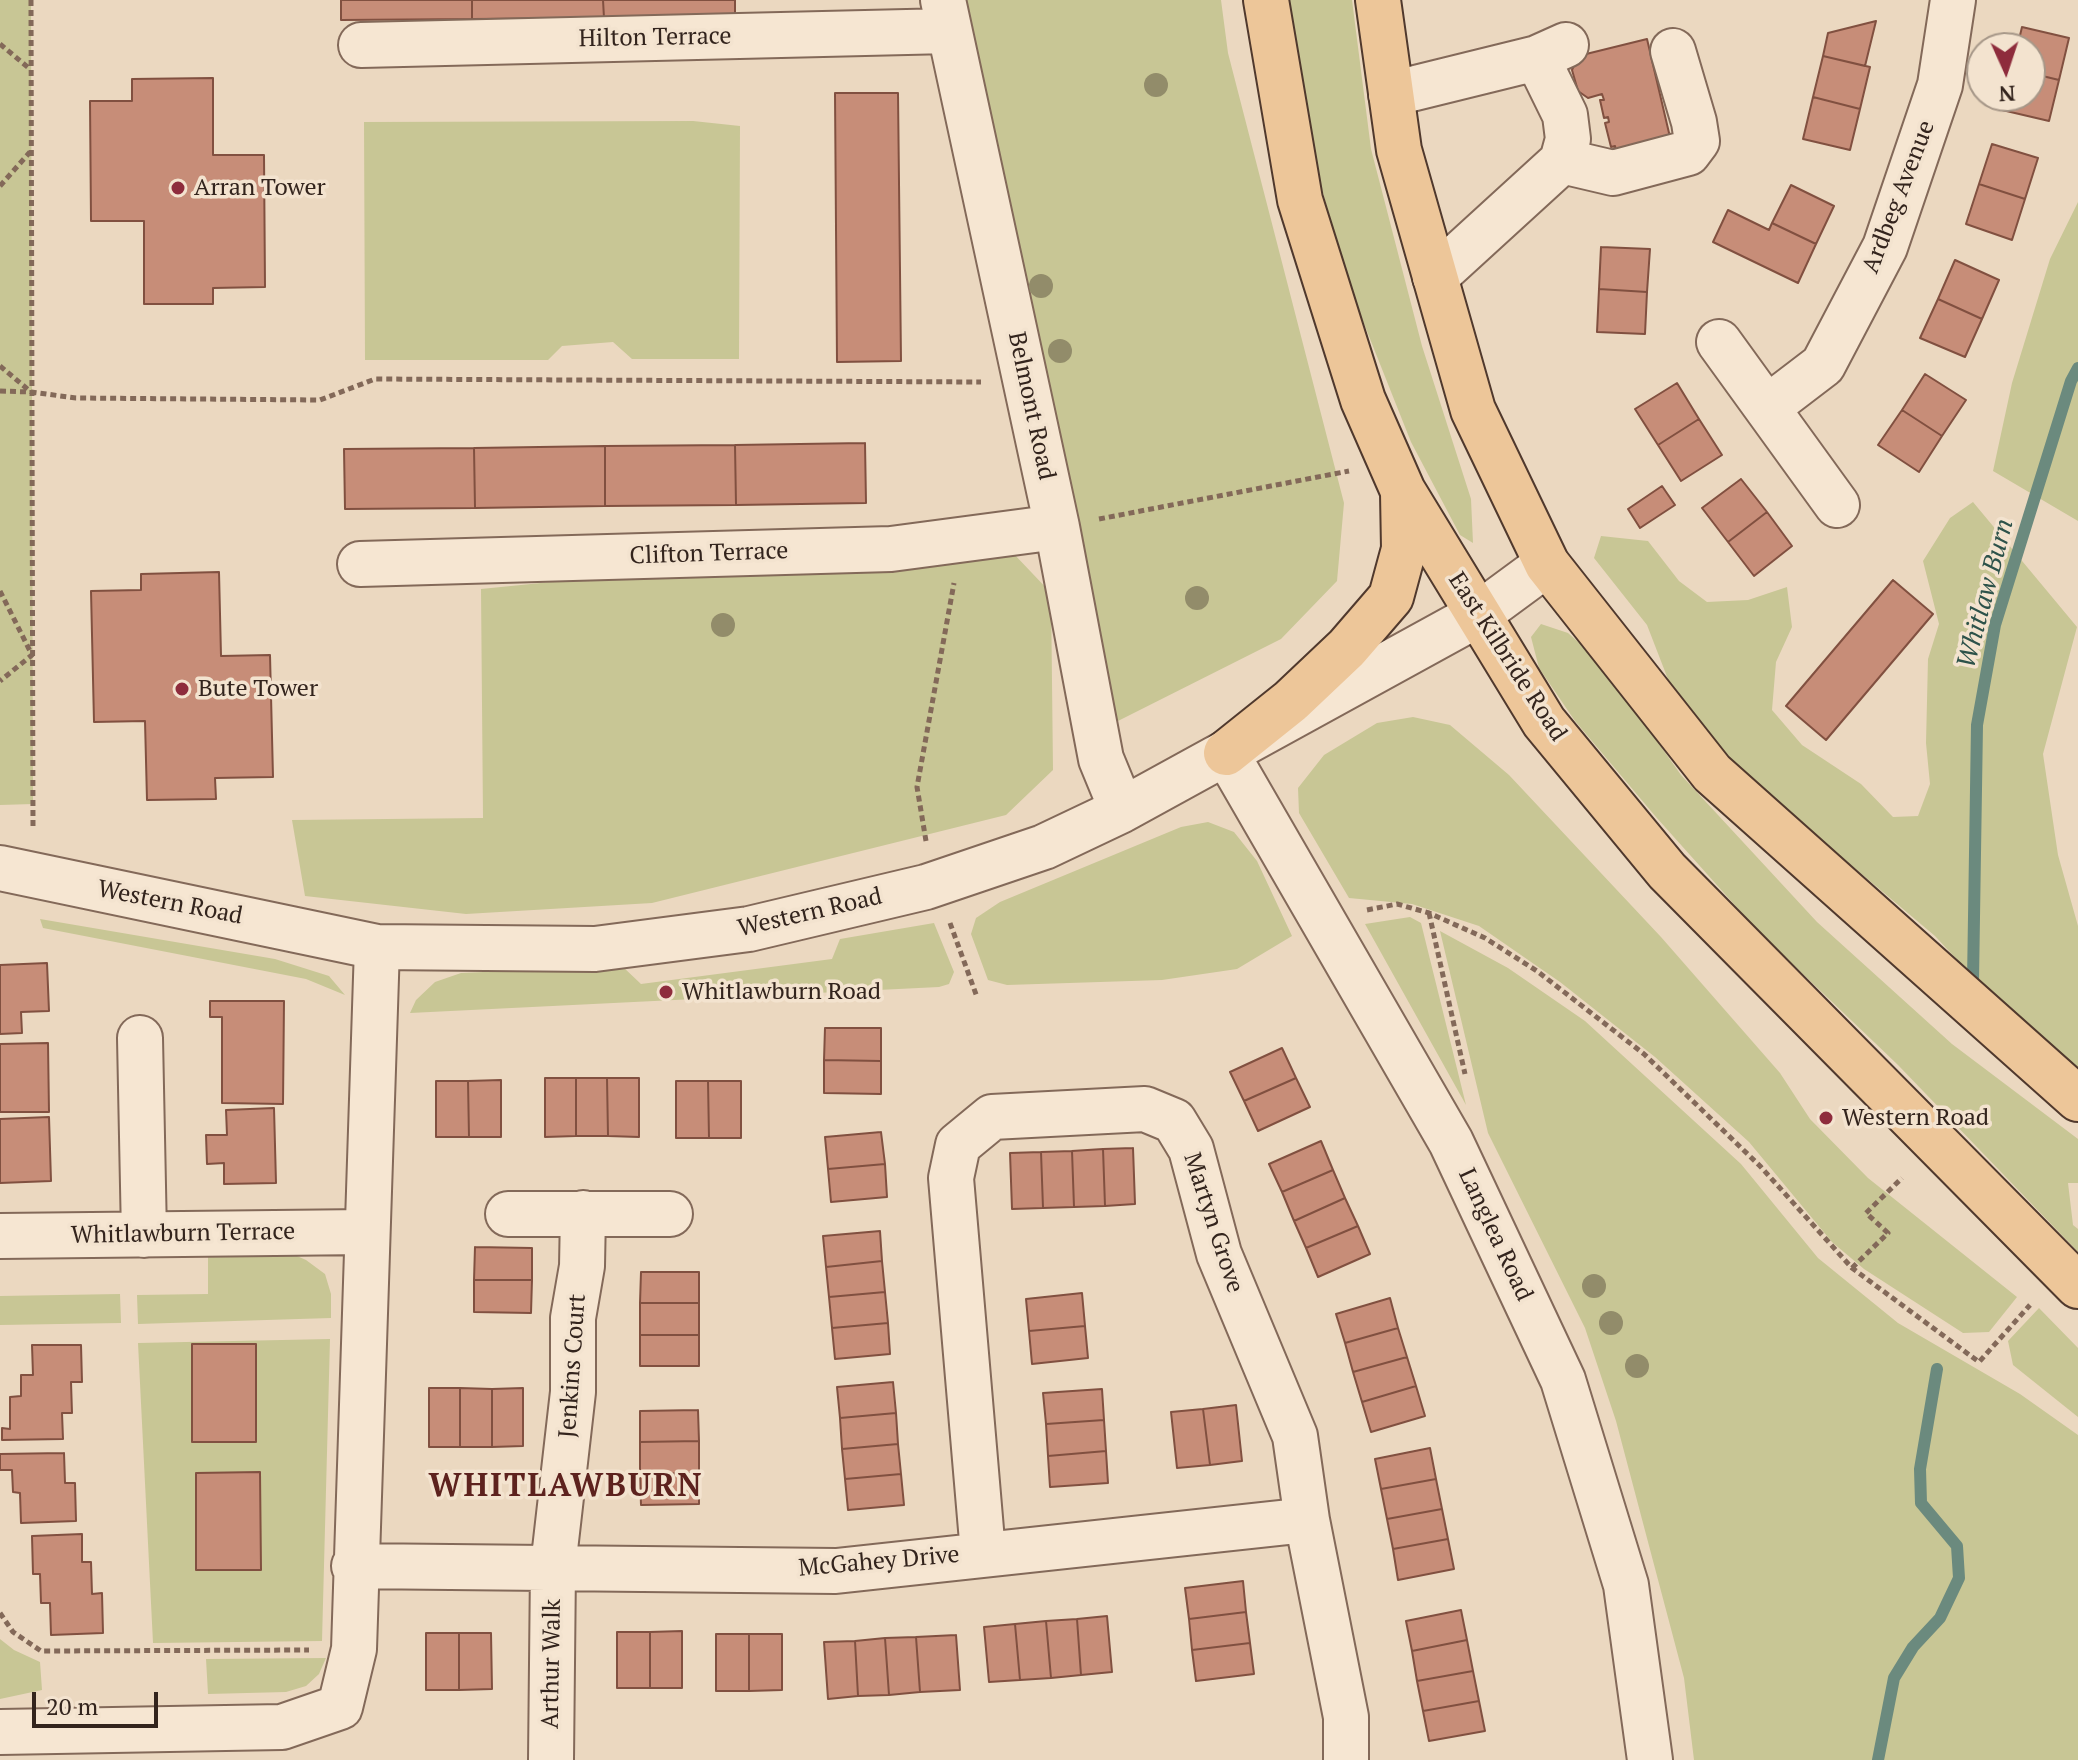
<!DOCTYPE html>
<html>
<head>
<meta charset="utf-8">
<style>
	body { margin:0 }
	#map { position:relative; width:2078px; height:1760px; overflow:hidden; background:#ebd8c0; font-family:"PT Serif",serif }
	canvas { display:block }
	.north { position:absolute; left:1966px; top:32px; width:80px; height:80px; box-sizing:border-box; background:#f3e3cf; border:2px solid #a69788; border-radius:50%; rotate:177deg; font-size:22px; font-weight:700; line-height:32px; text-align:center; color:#33241d }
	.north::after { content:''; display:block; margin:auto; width:28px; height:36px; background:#8e2c3c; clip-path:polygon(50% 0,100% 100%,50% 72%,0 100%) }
	.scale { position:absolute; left:32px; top:1692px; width:126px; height:36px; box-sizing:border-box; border:4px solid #33241d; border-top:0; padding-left:10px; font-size:24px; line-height:28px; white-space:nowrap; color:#33241d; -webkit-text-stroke:6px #f3e3cf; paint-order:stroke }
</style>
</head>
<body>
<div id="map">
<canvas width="2078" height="1760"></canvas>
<div class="north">N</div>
<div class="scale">20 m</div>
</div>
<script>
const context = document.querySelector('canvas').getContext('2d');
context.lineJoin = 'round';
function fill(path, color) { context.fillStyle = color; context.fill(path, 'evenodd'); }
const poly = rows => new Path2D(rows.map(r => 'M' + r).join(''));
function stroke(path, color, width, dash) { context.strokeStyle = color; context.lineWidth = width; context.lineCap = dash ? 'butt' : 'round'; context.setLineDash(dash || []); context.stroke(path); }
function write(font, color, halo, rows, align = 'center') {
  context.font = font + ' "PT Serif",serif'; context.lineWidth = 7; context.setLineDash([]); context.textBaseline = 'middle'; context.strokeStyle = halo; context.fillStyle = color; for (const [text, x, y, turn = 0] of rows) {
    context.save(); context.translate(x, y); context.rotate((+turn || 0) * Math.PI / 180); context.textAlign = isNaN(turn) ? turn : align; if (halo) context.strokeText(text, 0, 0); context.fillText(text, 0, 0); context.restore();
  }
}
fill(poly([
	[0,0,31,0,33,804,0,805],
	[962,0,1221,0,1228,53,1344,503,1337,581,1281,639,1112,724],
	[1288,0,1352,0,1371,149,1422,346,1471,499,1473,543,1460,535,1411,442,1349,286,1313,157],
	[693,121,740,126,739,359,632,359,613,342,562,346,548,360,365,360,364,122],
	[2078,202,2078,521,1993,471,2012,383,2050,259],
	[1973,502,2077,627,2043,754,2058,855,2078,926,2078,1090,1935,936,1717,752,1671,687,1647,625,1594,558,1601,536,1648,541,1679,581,1707,602,1748,600,1787,587,1792,627,1776,662,1772,710,1802,745,1861,784,1893,817,1918,816,1930,784,1926,743,1928,659,1939,624,1923,561,1950,518],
	[1013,553,1051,593,1053,770,1006,815,652,903,466,914,305,896,292,820,483,818,481,589,671,570],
	[1541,624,1568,633,1601,662,1681,775,1817,922,1952,1044,2078,1139,2078,1183,2068,1183,2073,1225,2078,1229,2078,1252,1898,1065,1758,931,1656,817,1575,721,1539,668,1531,637],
	[1413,717,1450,725,1509,775,1661,937,1780,1073,1810,1119,1868,1178,2017,1297,1989,1332,1963,1333,1864,1269,1832,1242,1749,1142,1655,1057,1560,982,1479,926,1412,904,1349,898,1299,813,1298,788,1324,755,1377,723],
	[1208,822,1234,832,1257,861,1292,936,1237,969,1162,980,1007,985,988,980,971,934,976,918,1000,902,1181,827],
	[1410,917,1421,923,1466,1105,1365,924],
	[40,919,275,959,329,976,345,995,306,979,43,928],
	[934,923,954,972,949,984,939,987,410,1013,416,1000,435,982,461,973,622,966,641,984,832,959,840,939],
	[1440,931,1508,968,1585,1021,1741,1164,1818,1258,1898,1323,2020,1394,2078,1435,2078,1760,1694,1760,1684,1678,1616,1421,1585,1328,1488,1133],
	[208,1251,288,1252,306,1260,325,1274,331,1294,331,1318,138,1324,137,1295,208,1294],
	[120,1294,121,1323,0,1325,0,1296],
	[2039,1308,2078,1348,2078,1417,2013,1365,2008,1341],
	[330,1339,322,1641,153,1643,138,1343],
	[192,1344,256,1345,256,1442,192,1442],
	[260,1472,261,1569,196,1570,196,1473],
	[0,1639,14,1650,40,1662,42,1690,0,1699],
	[326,1658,319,1674,306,1686,286,1692,208,1694,206,1659]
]), '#c8c695');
stroke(poly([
	[1973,981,1977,725,1995,625,2071,381,2078,368],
	[1878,1760,1894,1678,1913,1647,1940,1618,1959,1578,1957,1546,1921,1503,1920,1469,1937,1369]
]), '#6b8a7e', 12);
const building = poly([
	[341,0,472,0,472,19,341,20,341,0],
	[472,0,603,0,604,18,472,19,472,0],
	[603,0,735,0,735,17,604,18,603,0],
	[1876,21,1865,66,1823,56,1828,33,1876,21],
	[2022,27,2069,38,2059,80,2030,73,2030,48,2017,48,2022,27],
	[1647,39,1673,150,1616,151,1615,146,1611,147,1605,123,1609,122,1608,117,1604,118,1600,100,1604,100,1602,94,1588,98,1578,91,1572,70,1578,56,1647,39],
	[1823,56,1870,67,1860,109,1813,97,1823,56],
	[2030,73,2059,80,2049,121,2002,110,2005,96,2030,96,2030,73],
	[213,78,213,155,264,155,265,287,213,288,213,304,144,304,144,221,91,221,90,101,132,101,132,79,213,78],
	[835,93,898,93,901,361,837,362,835,93],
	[1813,97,1860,109,1850,150,1803,139,1813,97],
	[1992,144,2038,158,2025,199,1979,184,1992,144],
	[1979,184,2025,199,2012,240,1966,224,1979,184],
	[1791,185,1834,206,1816,244,1772,223,1791,185],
	[1728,210,1769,230,1772,223,1816,244,1798,283,1713,242,1728,210],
	[1601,247,1650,249,1647,292,1599,289,1601,247],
	[1955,260,1999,280,1982,319,1938,299,1955,260],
	[1599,289,1647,292,1645,334,1597,332,1599,289],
	[1938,299,1982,319,1965,357,1920,338,1938,299],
	[1925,374,1966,400,1942,436,1902,410,1925,374],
	[1677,383,1699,419,1658,445,1635,409,1677,383],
	[1902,410,1942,436,1919,472,1878,445,1902,410],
	[1699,419,1722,455,1681,481,1658,445,1699,419],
	[865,443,866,503,736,505,735,445,865,443],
	[735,445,736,505,605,506,605,446,735,445],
	[605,446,605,506,475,508,474,448,605,446],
	[474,448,475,508,345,509,344,449,474,448],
	[1741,479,1767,512,1728,542,1702,508,1741,479],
	[1662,486,1675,505,1640,528,1628,509,1662,486],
	[1767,512,1792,546,1754,576,1728,542,1767,512],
	[219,572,221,656,270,655,273,777,215,778,216,799,147,800,145,721,94,722,91,591,141,590,141,574,219,572],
	[1893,580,1933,614,1826,740,1786,706,1893,580],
	[47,963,49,1011,21,1012,22,1033,0,1034,0,965,47,963],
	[210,1001,284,1001,283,1104,222,1103,222,1017,210,1017,210,1001],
	[825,1028,881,1028,881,1061,824,1060,825,1028],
	[48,1043,49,1112,0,1112,0,1044,48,1043],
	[1282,1048,1296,1078,1244,1101,1230,1072,1282,1048],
	[824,1060,881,1061,881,1094,824,1093,824,1060],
	[545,1078,576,1078,576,1136,545,1137,545,1078],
	[576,1078,607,1078,608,1136,576,1136,576,1078],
	[607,1078,639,1078,639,1137,608,1136,607,1078],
	[1296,1078,1310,1107,1258,1131,1244,1101,1296,1078],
	[501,1080,501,1137,469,1137,468,1081,501,1080],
	[436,1081,468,1081,469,1137,436,1137,436,1081],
	[676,1081,708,1081,709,1138,676,1138,676,1081],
	[708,1081,741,1081,741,1138,709,1138,708,1081],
	[274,1108,276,1183,224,1184,224,1163,207,1164,206,1135,227,1135,226,1110,274,1108],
	[49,1117,51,1181,0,1183,0,1119,49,1117],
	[881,1132,885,1164,828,1169,825,1137,881,1132],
	[1321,1141,1333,1170,1282,1192,1269,1164,1321,1141],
	[1133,1148,1135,1204,1105,1206,1103,1149,1133,1148],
	[1103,1149,1105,1206,1074,1207,1072,1151,1103,1149],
	[1072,1151,1074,1207,1043,1208,1041,1152,1072,1151],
	[1041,1152,1043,1208,1012,1209,1010,1153,1041,1152],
	[885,1164,887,1197,831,1202,828,1169,885,1164],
	[1333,1170,1345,1198,1294,1221,1282,1192,1333,1170],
	[1345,1198,1358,1226,1306,1248,1294,1221,1345,1198],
	[1358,1226,1370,1254,1318,1277,1306,1248,1358,1226],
	[880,1231,882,1261,826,1267,823,1236,880,1231],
	[475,1247,532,1248,532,1280,474,1280,475,1247],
	[882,1261,885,1292,829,1297,826,1267,882,1261],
	[641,1272,699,1272,699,1303,640,1303,641,1272],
	[474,1280,532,1280,531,1313,474,1312,474,1280],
	[885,1292,888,1323,832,1328,829,1297,885,1292],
	[1082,1293,1085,1326,1029,1331,1026,1299,1082,1293],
	[1390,1298,1398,1328,1345,1343,1336,1314,1390,1298],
	[640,1303,699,1303,699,1335,640,1335,640,1303],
	[888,1323,890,1354,835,1359,832,1328,888,1323],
	[1085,1326,1088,1358,1032,1364,1029,1331,1085,1326],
	[1398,1328,1407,1357,1353,1372,1345,1343,1398,1328],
	[640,1335,699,1335,699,1366,640,1366,640,1335],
	[192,1344,256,1344,256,1442,192,1442,192,1344],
	[32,1345,81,1345,82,1382,71,1382,72,1413,62,1413,63,1439,2,1440,2,1428,10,1429,10,1397,21,1396,21,1375,33,1375,32,1345],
	[1407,1357,1416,1386,1362,1402,1353,1372,1407,1357],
	[893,1382,896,1413,840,1418,837,1387,893,1382],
	[1416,1386,1425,1416,1371,1432,1362,1402,1416,1386],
	[429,1388,460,1388,460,1447,429,1447,429,1388],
	[460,1388,492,1389,492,1447,460,1447,460,1388],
	[523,1388,523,1446,492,1447,492,1389,523,1388],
	[1102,1389,1104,1420,1046,1424,1043,1393,1102,1389],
	[1236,1405,1242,1461,1210,1465,1203,1409,1236,1405],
	[1203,1409,1210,1465,1177,1468,1171,1412,1203,1409],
	[698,1410,699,1441,640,1442,640,1411,698,1410],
	[896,1413,898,1444,842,1449,840,1418,896,1413],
	[1104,1420,1106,1451,1048,1456,1046,1424,1104,1420],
	[699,1441,699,1473,640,1474,640,1442,699,1441],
	[898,1444,901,1474,845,1479,842,1449,898,1444],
	[1430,1448,1436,1479,1381,1489,1375,1459,1430,1448],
	[1106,1451,1108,1483,1050,1487,1048,1456,1106,1451],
	[64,1453,65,1483,75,1483,76,1521,21,1523,20,1493,13,1492,12,1470,0,1470,0,1454,64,1453],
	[260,1472,261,1570,196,1570,196,1473,260,1472],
	[699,1473,699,1504,641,1505,640,1474,699,1473],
	[901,1474,904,1505,848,1510,845,1479,901,1474],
	[1436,1479,1442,1509,1387,1519,1381,1489,1436,1479],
	[1442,1509,1448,1539,1393,1549,1387,1519,1442,1509],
	[82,1534,82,1562,91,1562,92,1594,102,1593,103,1633,51,1635,50,1603,41,1603,40,1574,33,1574,32,1536,82,1534],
	[1448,1539,1454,1569,1398,1580,1393,1549,1448,1539],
	[1243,1581,1246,1612,1189,1619,1185,1588,1243,1581],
	[1461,1610,1467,1640,1412,1651,1406,1621,1461,1610],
	[1246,1612,1250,1643,1192,1650,1189,1619,1246,1612],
	[1107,1616,1112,1672,1081,1675,1077,1619,1107,1616],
	[1077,1619,1081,1675,1051,1678,1046,1621,1077,1619],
	[1046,1621,1051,1678,1020,1680,1015,1624,1046,1621],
	[1015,1624,1020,1680,989,1682,984,1627,1015,1624],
	[682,1631,682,1688,650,1688,650,1632,682,1631],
	[617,1632,650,1632,650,1688,617,1688,617,1632],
	[426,1633,459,1633,459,1690,426,1690,426,1633],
	[459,1633,491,1633,492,1689,459,1690,459,1633],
	[716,1634,749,1634,749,1691,716,1691,716,1634],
	[749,1634,782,1634,782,1690,749,1691,749,1634],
	[956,1635,960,1690,920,1692,916,1637,956,1635],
	[916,1637,920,1692,889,1695,885,1638,916,1637],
	[885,1638,889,1695,858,1696,855,1641,885,1638],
	[1467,1640,1473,1671,1417,1681,1412,1651,1467,1640],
	[855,1641,858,1696,828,1699,824,1642,855,1641],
	[1250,1643,1254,1674,1196,1681,1192,1650,1250,1643],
	[1473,1671,1479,1701,1423,1711,1417,1681,1473,1671],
	[1479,1701,1485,1731,1429,1741,1423,1711,1479,1701]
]);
fill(building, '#c78d78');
stroke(building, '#815040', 2);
const minor = poly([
	[943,0,1057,527,1101,759,1122,810],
	[361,45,949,31],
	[1391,94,1537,58],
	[1562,161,1613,173,1688,153,1697,141,1694,122,1673,51],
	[1435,277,1562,161,1568,139,1565,115,1537,58,1566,45],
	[1719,342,1837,505],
	[1768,407,1823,365,1885,247,1940,85,1953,0],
	[360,564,891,549,1057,527],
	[1226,753,1451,1142,1563,1380,1626,1585,1650,1760],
	[0,868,377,947,595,949,749,929,926,887,1044,847,1122,810,1479,614,1547,564],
	[140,1038,144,1235],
	[508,1214,670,1214],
	[0,1236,366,1232],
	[983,1553,951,1178,958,1145,992,1117,1145,1109,1174,1121,1191,1149,1219,1254,1295,1436,1307,1520,1346,1717,1346,1760],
	[354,1566,836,1571,1307,1520],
	[0,1732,282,1727,340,1707,354,1649,377,947],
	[551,1760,553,1567,573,1392,573,1318,582,1266,583,1213]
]);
const major = poly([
	[1266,0,1300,200,1363,400,1403,491,1544,722,1667,871,2078,1286],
	[1378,0,1399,150,1473,410,1547,564,1712,773,2078,1099],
	[1226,753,1291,701,1347,648,1391,597,1404,549,1403,493]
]);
stroke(minor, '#836959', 48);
stroke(major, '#50392d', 48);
stroke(poly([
	[31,0,33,830],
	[0,44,30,69],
	[0,186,30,152],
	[0,366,31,392,76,398,320,400,375,379,981,382],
	[0,391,30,392],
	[1099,519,1349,471],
	[0,591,32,655,0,681],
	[926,841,917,787,954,583],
	[1367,910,1397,904,1429,913,1485,938,1537,971,1644,1054,1760,1166,1852,1268,1979,1362,2030,1305],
	[1429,913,1465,1074],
	[950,923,977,997],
	[1852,1268,1888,1233,1866,1213,1902,1178],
	[0,1613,13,1632,41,1651,309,1650]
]), '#836959', 5, [6, 4]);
stroke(minor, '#f6e6d2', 44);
stroke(major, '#edc699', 44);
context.fillStyle = '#928c6a';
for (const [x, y] of [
	[1156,85],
	[1041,286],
	[1060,351],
	[1197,598],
	[723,625],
	[1594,1286],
	[1611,1323],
	[1637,1366]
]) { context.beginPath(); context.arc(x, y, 12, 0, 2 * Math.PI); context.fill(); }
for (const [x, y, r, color] of [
	[178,188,8,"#8e2c3c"],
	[182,689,8,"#8e2c3c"],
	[666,992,8,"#8e2c3c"],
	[1826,1118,8,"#8e2c3c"]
]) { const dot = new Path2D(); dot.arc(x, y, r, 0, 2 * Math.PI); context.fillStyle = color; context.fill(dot); stroke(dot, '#f3e3cf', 3); }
write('24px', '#33241d', '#f3e3cf', [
	["Hilton Terrace",655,38,-1],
	["Ardbeg Avenue",1899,197,-69],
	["Belmont Road",1031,406,78],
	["Clifton Terrace",709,554,-2],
	["East Kilbride Road",1507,657,57],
	["Western Road",170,903,11],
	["Western Road",810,913,-13],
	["Martyn Grove",1213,1223,72],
	["Whitlawburn Terrace",183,1234,-1],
	["Langlea Road",1495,1235,65],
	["Jenkins Court",573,1366,-86],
	["McGahey Drive",879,1562,-5],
	["Arthur Walk",552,1664,-89]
]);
write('24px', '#33241d', '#f3e3cf', [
	["Arran Tower",194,188],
	["Bute Tower",198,689],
	["Whitlawburn Road",682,992],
	["Western Road",1842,1118]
], 'left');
write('italic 26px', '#2d524a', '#f3e3cf', [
	["Whitlaw Burn",1986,594,-75]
]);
context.letterSpacing = '2px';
write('bold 32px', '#5d221e', '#f3e3cf', [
	["WHITLAWBURN",566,1487]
]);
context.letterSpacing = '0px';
</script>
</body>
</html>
